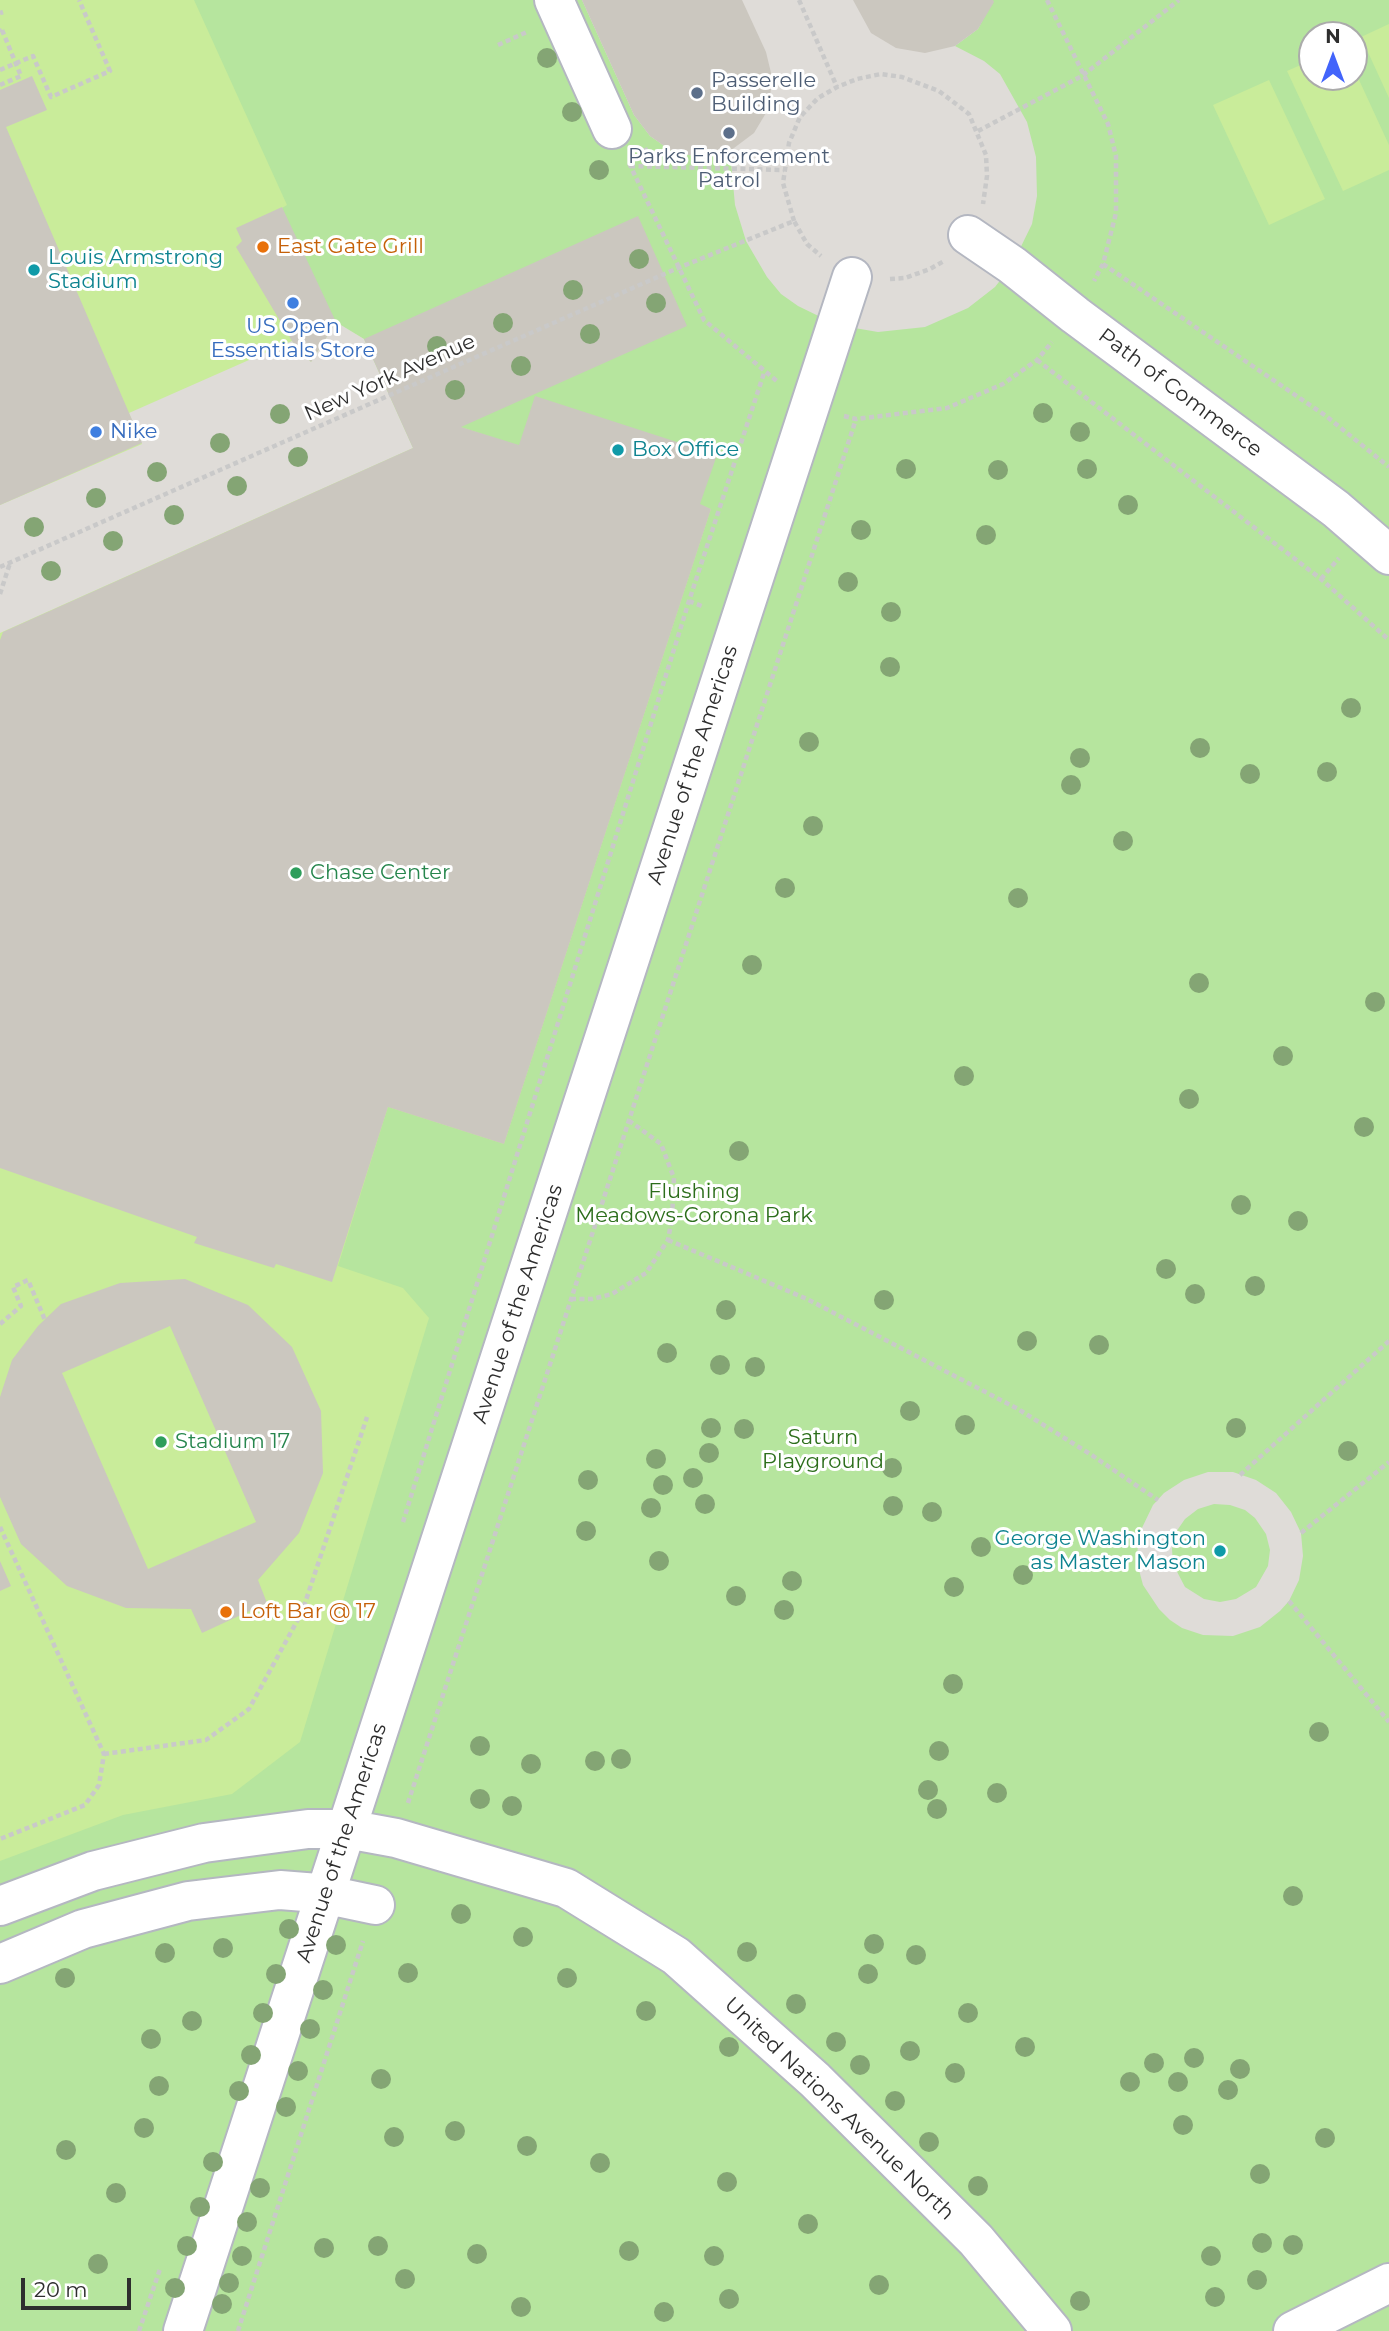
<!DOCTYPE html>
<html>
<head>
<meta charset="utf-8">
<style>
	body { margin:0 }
	#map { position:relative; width:1389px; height:2331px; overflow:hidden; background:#efe9e1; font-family:Montserrat,sans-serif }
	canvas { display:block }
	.north { position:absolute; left:1298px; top:21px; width:70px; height:70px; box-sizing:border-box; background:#fff; border:2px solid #ababab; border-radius:50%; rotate:0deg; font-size:19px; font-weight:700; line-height:28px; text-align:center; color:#2e2e2e }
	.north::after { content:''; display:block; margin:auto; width:24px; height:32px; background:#4264fb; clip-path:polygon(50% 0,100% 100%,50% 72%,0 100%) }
	.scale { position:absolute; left:21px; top:2278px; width:110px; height:32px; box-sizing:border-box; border:4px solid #2e2e2e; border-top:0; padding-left:9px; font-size:21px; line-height:24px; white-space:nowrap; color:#2e2e2e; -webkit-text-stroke:5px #fff; paint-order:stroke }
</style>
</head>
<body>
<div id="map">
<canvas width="1389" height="2331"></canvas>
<div class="north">N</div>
<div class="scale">20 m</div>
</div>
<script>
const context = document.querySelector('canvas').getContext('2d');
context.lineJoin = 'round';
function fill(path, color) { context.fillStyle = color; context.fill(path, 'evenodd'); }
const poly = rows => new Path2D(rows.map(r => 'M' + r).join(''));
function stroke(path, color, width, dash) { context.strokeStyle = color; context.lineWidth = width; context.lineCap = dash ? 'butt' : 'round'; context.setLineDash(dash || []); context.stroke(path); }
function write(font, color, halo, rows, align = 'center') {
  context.font = font + ' Montserrat,sans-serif'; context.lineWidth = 6; context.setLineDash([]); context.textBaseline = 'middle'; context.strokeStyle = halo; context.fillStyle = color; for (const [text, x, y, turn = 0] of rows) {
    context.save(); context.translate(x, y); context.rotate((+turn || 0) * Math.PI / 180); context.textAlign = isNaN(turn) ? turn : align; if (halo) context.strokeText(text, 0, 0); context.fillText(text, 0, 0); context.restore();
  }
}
fill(poly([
	[0,0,1389,0,1389,2331,0,2331],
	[1312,35,1354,35,1354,77,1312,77]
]), '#b6e59e');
fill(poly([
	[0,0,194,0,287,205,282,208,335,322,364,339,413,448,461,427,711,509,504,1144,388,1107,338,1266,403,1288,429,1318,300,1742,232,1794,123,1815,0,1861],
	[1389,24,1389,98,1361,37],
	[1312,60,1312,77,1354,77,1354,69,1389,145,1389,170,1343,191,1287,71],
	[1269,80,1325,199,1269,225,1213,105]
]), '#c9ec9a');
fill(poly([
	[582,0,993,0,978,29,955,46,984,61,1000,74,1027,122,1036,157,1037,196,1032,224,1012,265,995,287,968,308,925,327,878,332,837,325,798,306,781,294,767,277,746,241,735,205,730,151,700,157,673,152,650,136,634,115],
	[336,322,364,339,413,448,0,633,0,505,142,444,129,413,292,341,311,362],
	[1208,1472,1233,1472,1256,1480,1276,1493,1291,1512,1301,1533,1303,1556,1299,1580,1289,1601,1280,1611,1260,1627,1233,1636,1203,1635,1182,1628,1170,1620,1159,1609,1143,1585,1139,1570,1137,1554,1140,1532,1153,1505,1164,1493,1184,1480],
	[1214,1504,1230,1505,1245,1510,1255,1518,1266,1534,1270,1550,1268,1566,1256,1587,1236,1599,1220,1602,1204,1599,1185,1587,1173,1564,1172,1549,1176,1532,1185,1519,1198,1509]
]), '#dfdcd8');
fill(poly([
	[582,0,742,0,766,52,772,77,769,108,754,133,730,151,700,157,673,152,650,136,634,115],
	[853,0,993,0,994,2,978,29,955,46,925,53,896,48,871,33],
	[32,76,47,110,6,127,142,443,0,505,0,90],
	[282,207,336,322,311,362,292,341,236,247,242,241,236,228],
	[638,216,687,326,461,427,519,445,535,396,717,455,700,504,711,509,504,1144,388,1107,332,1282,276,1264,274,1268,194,1243,197,1237,0,1168,0,640,3,632,413,448,364,339],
	[185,1279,248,1305,292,1347,321,1411,323,1473,299,1533,258,1580,267,1603,202,1633,191,1609,126,1608,67,1586,21,1544,0,1497,0,1397,12,1360,38,1326,61,1304,120,1283],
	[170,1326,256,1522,148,1569,62,1373],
	[0,1561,11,1586,0,1591]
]), '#cbc7bf');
const minor = poly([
	[554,0,612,129],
	[968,235,1012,265,1075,315,1336,509,1389,555],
	[0,1906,93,1871,204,1843,308,1829,347,1829,396,1838,566,1888,676,1956,815,2080,976,2240,1052,2331],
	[0,1964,83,1929,188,1901,280,1890,318,1893,375,1905],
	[183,2331,852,277],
	[1293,2331,1389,2283]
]);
stroke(minor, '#b4b7c1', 42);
stroke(poly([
	[799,0,837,87],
	[1047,0,1108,124,1116,156,1116,213,1103,264,1094,281],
	[0,13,3,12],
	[0,31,2,30],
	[498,45,529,31],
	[0,70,33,56,51,97,110,71,79,0],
	[0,85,21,76],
	[978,131,1082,76,1179,0],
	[645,148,653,166],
	[629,163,704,320,778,382],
	[630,166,784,170],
	[794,221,783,183,789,143,800,117,818,98,837,87,857,79,881,74,902,77,939,91,969,114,986,155,987,176,983,204],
	[1103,264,1326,416,1389,467],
	[890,279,905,278,930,269,944,261],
	[1037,360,1321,579,1389,640],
	[844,416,856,419,947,408,1003,384,1037,360,1052,342],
	[0,567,678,268,794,221,807,244,821,256],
	[1321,579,1339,558],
	[0,594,10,563],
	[689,601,704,607],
	[668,1240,807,1299,1018,1409,1090,1454,1158,1500],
	[571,1299,592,1299,612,1294,646,1273,668,1240,672,1218,674,1178,661,1144,628,1120],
	[0,1324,21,1306,13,1287,28,1280,45,1320],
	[1240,1475,1389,1341],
	[403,1522,689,601,764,373],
	[0,1527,104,1754,99,1785,85,1805,0,1839],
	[1301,1533,1389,1462],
	[1289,1601,1389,1722],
	[104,1754,206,1740,249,1709,302,1612,367,1417],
	[408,1803,856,419],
	[139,2331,160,2269],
	[238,2331,363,1941]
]), '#c9c9c9', 4.5, [5, 3.5]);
stroke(minor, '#fff', 38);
stroke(poly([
	[2,30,21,76]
]), '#c9c9c9', 4.5, [5, 3.5]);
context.fillStyle = '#84a574';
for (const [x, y] of [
	[547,58],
	[572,112],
	[599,170],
	[639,259],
	[573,290],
	[656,303],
	[503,323],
	[590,334],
	[437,346],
	[521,366],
	[455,390],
	[1043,413],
	[280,414],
	[1080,432],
	[220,443],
	[298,457],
	[906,469],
	[1087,469],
	[998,470],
	[157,472],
	[237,486],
	[96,498],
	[1128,505],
	[174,515],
	[34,527],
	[861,530],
	[986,535],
	[113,541],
	[51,571],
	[848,582],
	[891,612],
	[890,667],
	[1351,708],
	[809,742],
	[1200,748],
	[1080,758],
	[1327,772],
	[1250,774],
	[1071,785],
	[813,826],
	[1123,841],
	[785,888],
	[1018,898],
	[752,965],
	[1199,983],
	[1375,1002],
	[1283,1056],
	[964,1076],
	[1189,1099],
	[1364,1127],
	[739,1151],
	[1241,1205],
	[1298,1221],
	[1166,1269],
	[1255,1286],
	[1195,1294],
	[884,1300],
	[726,1310],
	[1027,1341],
	[1099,1345],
	[667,1353],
	[720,1365],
	[755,1367],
	[910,1411],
	[965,1425],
	[711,1428],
	[1236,1428],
	[744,1429],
	[1348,1451],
	[709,1453],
	[656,1459],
	[892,1468],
	[693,1478],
	[588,1480],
	[663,1485],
	[705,1504],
	[893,1506],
	[651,1508],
	[932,1512],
	[586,1531],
	[981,1547],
	[659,1561],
	[1023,1575],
	[792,1581],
	[954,1587],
	[736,1596],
	[784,1610],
	[953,1684],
	[1319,1732],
	[480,1746],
	[939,1751],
	[621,1759],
	[595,1761],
	[531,1764],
	[928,1790],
	[997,1793],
	[480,1799],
	[512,1806],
	[937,1809],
	[1293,1896],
	[461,1914],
	[289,1929],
	[523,1937],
	[874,1944],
	[336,1945],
	[223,1948],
	[747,1952],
	[165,1953],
	[916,1955],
	[408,1973],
	[276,1974],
	[868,1974],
	[65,1978],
	[567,1978],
	[323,1990],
	[796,2004],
	[646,2011],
	[263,2013],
	[968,2013],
	[192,2021],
	[310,2029],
	[151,2039],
	[836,2042],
	[729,2047],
	[1025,2047],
	[910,2051],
	[251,2055],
	[1194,2058],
	[1154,2063],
	[860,2065],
	[1240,2069],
	[298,2071],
	[955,2073],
	[381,2079],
	[1130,2082],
	[1178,2082],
	[159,2086],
	[1228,2090],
	[239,2091],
	[895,2101],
	[286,2107],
	[1183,2125],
	[144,2128],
	[455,2131],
	[394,2137],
	[1325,2138],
	[929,2142],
	[527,2146],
	[66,2150],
	[213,2162],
	[600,2163],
	[1260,2174],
	[727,2182],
	[978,2186],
	[260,2188],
	[116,2193],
	[200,2207],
	[247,2222],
	[808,2224],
	[1262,2243],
	[1293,2245],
	[187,2246],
	[378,2246],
	[324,2248],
	[629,2251],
	[477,2254],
	[242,2256],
	[714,2256],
	[1211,2256],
	[98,2264],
	[405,2279],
	[1257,2280],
	[229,2283],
	[879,2285],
	[175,2288],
	[1215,2297],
	[729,2299],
	[1080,2301],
	[222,2304],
	[521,2307],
	[664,2312]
]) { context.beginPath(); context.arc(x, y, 10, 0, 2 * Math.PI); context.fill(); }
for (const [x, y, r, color] of [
	[697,93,7,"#5c6f8a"],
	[729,133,7,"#5c6f8a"],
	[263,247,7,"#e8710a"],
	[34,270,7,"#0f9aa8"],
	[293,303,7,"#3f7fe0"],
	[96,432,7,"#3f7fe0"],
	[618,450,7,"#0f9aa8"],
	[296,873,7,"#2e9e5b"],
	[161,1442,7,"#2e9e5b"],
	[1220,1551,7,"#0f9aa8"],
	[226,1612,7,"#e8710a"]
]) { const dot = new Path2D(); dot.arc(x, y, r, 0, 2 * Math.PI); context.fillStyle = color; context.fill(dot); stroke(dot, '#fff', 2.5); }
write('21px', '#4e5e75', '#fff', [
	["Passerelle",711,81],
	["Building",711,105],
	["Parks Enforcement",729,157,"center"],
	["Patrol",729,181,"center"]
], 'left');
write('21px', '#c56008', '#fff', [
	["East Gate Grill",277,247],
	["Loft Bar @ 17",240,1612]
], 'left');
write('21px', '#0d838f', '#fff', [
	["Louis Armstrong",48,258],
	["Stadium",48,282],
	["Box Office",632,450],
	["George Washington",1206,1539,"right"],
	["as Master Mason",1206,1563,"right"]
], 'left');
write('21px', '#366cbe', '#fff', [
	["US Open",293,327],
	["Essentials Store",293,351],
	["Nike",110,432,"left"]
]);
write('21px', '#2e2e2e', '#fff', [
	["New York Avenue",390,378,-24],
	["Path of Commerce",1180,393,37],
	["Avenue of the Americas",693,765,-72],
	["Avenue of the Americas",518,1304,-72],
	["Avenue of the Americas",342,1843,-72],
	["United Nations Avenue North",839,2109,44]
]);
write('21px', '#27864d', '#fff', [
	["Chase Center",310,873],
	["Stadium 17",175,1442]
], 'left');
write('21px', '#2c6e1b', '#fff', [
	["Flushing",694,1192],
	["Meadows-Corona Park",694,1216],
	["Saturn",823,1438],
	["Playground",823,1462]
]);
</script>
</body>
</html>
